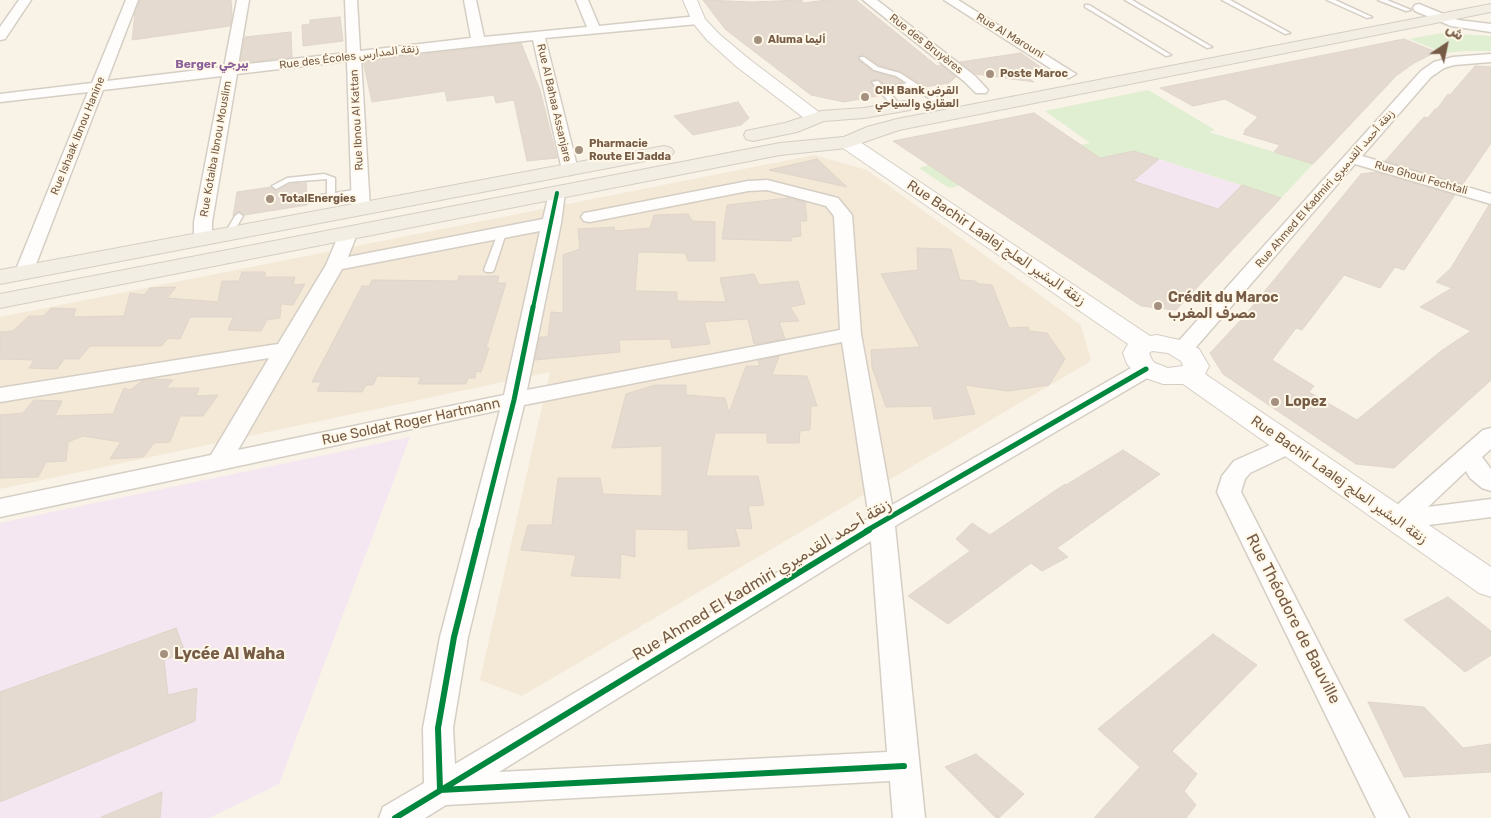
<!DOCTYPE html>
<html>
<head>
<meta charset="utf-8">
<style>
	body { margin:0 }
	#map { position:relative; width:1491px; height:818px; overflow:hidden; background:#f8f2e7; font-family:Rubik,Vazirmatn,sans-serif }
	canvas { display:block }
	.north { position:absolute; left:1421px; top:20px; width:50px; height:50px; -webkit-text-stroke:4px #fff8e8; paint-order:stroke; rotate:34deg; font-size:14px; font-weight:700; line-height:20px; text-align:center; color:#765b46 }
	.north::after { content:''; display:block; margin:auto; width:18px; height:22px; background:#765b46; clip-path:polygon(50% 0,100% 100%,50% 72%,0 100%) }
</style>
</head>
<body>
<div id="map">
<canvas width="1491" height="818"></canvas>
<div class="north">ش</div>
</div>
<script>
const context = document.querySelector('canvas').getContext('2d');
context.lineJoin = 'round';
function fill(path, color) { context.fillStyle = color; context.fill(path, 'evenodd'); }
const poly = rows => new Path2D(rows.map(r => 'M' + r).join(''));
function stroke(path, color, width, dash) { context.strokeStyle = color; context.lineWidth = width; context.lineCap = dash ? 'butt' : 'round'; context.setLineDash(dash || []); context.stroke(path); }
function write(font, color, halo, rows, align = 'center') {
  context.font = font + ' Rubik,Vazirmatn,sans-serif'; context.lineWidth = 4; context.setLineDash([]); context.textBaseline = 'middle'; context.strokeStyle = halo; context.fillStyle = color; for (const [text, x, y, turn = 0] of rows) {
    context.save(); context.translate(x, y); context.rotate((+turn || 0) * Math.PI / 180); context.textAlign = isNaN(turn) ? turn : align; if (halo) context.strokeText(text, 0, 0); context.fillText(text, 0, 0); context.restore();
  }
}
fill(poly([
	[814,155,867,170,1081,325,1091,361,522,696,480,680,550,372,0,489,0,317]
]), '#f4e9d7');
fill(poly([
	[881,49,925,87,872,98,843,55]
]), '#f9e7da');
fill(poly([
	[1134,151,1281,198,1243,238,1041,169],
	[410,437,279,784,209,818,0,818,0,523]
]), '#f5e7f1');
fill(poly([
	[1442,33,1491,36,1491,51,1465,51,1444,53,1409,39],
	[1148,90,1215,130,1209,132,1313,164,1281,198,1134,151,949,188,919,168,976,151,993,163,1090,143,1045,111]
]), '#e0efd1');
const building = poly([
	[140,0,231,0,232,16,230,26,132,40,135,13,140,0],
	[703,0,753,2,801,0,804,3,826,0,856,0,937,66,941,65,956,77,949,83,925,87,901,71,879,65,865,55,860,55,859,60,873,71,895,78,902,82,886,86,879,80,872,80,871,83,881,95,844,102,811,95,725,29,703,0],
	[340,17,343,41,303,46,302,25,310,24,310,20,340,17],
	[291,32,292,57,240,63,245,37,291,32],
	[1404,39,1436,52,1414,63,1396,76,1313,164,1274,152,1280,145,1243,134,1246,131,1244,131,1258,117,1225,99,1193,106,1160,88,1404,39],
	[521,43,540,90,557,158,527,161,514,100,496,103,494,95,447,101,445,91,372,102,363,61,521,43],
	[1021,53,1042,68,1019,72,1034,82,976,74,960,62,1021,53],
	[1475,66,1491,67,1491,143,1463,184,1385,161,1424,117,1428,118,1435,109,1437,109,1448,94,1450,95,1475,66],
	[738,102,749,118,741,125,693,135,674,116,738,102],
	[1034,113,1100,158,1134,151,1159,159,1133,181,1218,209,1242,185,1281,198,1176,310,1141,306,893,141,1034,113],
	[817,159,847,187,769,170,817,159],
	[1376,172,1455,195,1404,270,1395,267,1380,288,1344,275,1302,330,1296,328,1272,360,1314,386,1309,392,1357,420,1441,351,1471,331,1420,307,1452,288,1436,282,1451,268,1489,205,1491,206,1491,380,1394,468,1356,464,1223,374,1210,353,1241,320,1361,174,1376,172],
	[306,183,307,196,302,197,301,200,307,205,244,215,239,211,233,216,237,192,271,187,277,191,289,184,306,183],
	[788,198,805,202,807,221,800,221,801,236,792,237,791,241,722,239,727,205,788,198],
	[688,214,692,221,715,222,715,261,688,261,685,253,638,252,635,291,677,292,677,301,726,302,720,278,754,274,759,285,798,281,805,304,790,307,799,321,779,322,785,339,754,344,748,319,704,322,710,344,672,348,670,339,619,340,620,352,535,360,540,337,548,337,551,312,563,313,563,255,580,249,578,229,614,227,615,231,650,228,654,215,688,214],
	[917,248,951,249,960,280,975,281,979,284,992,285,1009,328,1028,327,1029,331,1047,333,1065,359,1049,385,1008,391,965,385,975,414,934,419,932,406,886,407,872,367,871,350,920,347,881,274,918,270,917,248],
	[242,272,265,272,265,277,295,277,293,285,305,284,293,305,281,304,280,318,267,320,261,331,228,330,233,317,190,317,180,339,168,338,162,346,90,346,79,359,64,359,57,369,29,368,34,360,0,359,0,332,13,331,29,316,44,316,51,308,76,309,73,317,124,316,130,293,144,295,150,288,176,287,167,298,218,302,222,281,239,281,242,272],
	[459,276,499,276,497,283,506,283,486,348,489,348,481,372,476,371,475,378,468,378,466,384,418,384,421,377,377,376,373,385,366,385,362,392,317,391,321,382,312,382,362,286,370,286,372,280,458,281,459,276],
	[779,356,772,375,807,376,817,406,811,406,810,430,800,431,799,443,767,443,767,433,715,433,706,476,758,476,764,505,748,506,752,529,735,528,740,546,688,549,688,530,635,529,635,557,621,554,620,578,571,576,576,555,521,550,528,525,552,525,558,478,600,478,603,494,662,496,662,446,612,448,626,394,655,385,686,385,686,395,725,398,729,413,746,366,760,366,758,360,779,356],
	[153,379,173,380,166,388,199,388,196,396,218,395,203,416,180,416,170,442,154,443,143,457,110,459,121,442,83,436,68,442,66,461,46,462,38,477,0,478,0,415,23,413,34,400,62,401,55,416,113,414,124,388,130,390,142,381,153,379],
	[1123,450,1160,474,1057,548,1068,557,1042,571,1031,563,948,624,908,596,970,551,956,539,972,523,990,535,1065,484,1066,485,1123,450],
	[1448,597,1491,631,1491,655,1465,672,1404,620,1448,597],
	[176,628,185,652,164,660,168,695,197,688,195,721,0,802,0,692,176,628],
	[1213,634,1257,665,1172,751,1197,774,1184,791,1196,805,1186,818,1094,818,1140,767,1098,729,1213,634],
	[1368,702,1424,707,1463,748,1491,744,1491,772,1404,777,1368,702],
	[976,754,1024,794,999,818,996,818,945,767,976,754],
	[162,792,160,818,101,818,101,817,162,792]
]);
fill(building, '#e4dacf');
stroke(building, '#e0d5c9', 1);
const service = poly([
	[1125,0,1132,0,1212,47,1207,48,1125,0],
	[1222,0,1230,0,1290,33,1285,34,1222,0],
	[1327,0,1335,0,1372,17,1367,18,1327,0],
	[1378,0,1387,0,1411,10,1406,11,1378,0],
	[1085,5,1089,5,1171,55,1166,56,1085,7,1085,5],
	[860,57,864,57,878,67,900,73,940,99,933,101,912,86,888,91,902,107,895,109,872,82,878,81,885,88,907,83,896,76,874,70,860,59,860,57],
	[324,174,335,178,335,193,360,189,364,192,360,195,307,203,303,200,304,198,327,194,327,179,289,182,276,189,272,186,287,178,324,174],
	[239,213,243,216,233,233,229,236,226,235,225,233,235,216,239,213],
	[502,230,506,233,494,270,492,272,486,272,484,270,498,233,502,230]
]);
const minor = poly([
	[19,0,31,0,5,39,0,40,0,27,19,0],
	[126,0,138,0,107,81,224,67,237,0,249,0,238,65,347,53,345,0,357,0,360,51,471,38,464,0,476,0,484,37,587,27,576,0,588,0,599,26,698,16,704,20,698,24,545,38,578,170,576,173,570,175,564,173,562,170,533,40,361,59,370,209,367,213,361,214,355,213,352,209,347,61,237,74,212,222,212,239,209,243,203,244,197,243,194,239,194,222,222,76,103,90,33,272,31,276,24,278,17,276,15,272,88,92,0,102,0,94,92,83,126,0],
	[863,0,877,0,975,76,988,90,986,93,976,93,965,82,863,0],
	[944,0,958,0,1076,74,1069,78,1064,77,944,0],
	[1419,4,1458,20,1491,24,1491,32,1451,26,1415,11,1413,8,1415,5,1419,4],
	[1491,54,1491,62,1454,65,1444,68,1431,77,1362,156,1491,194,1491,204,1355,164,1190,354,1183,355,1176,354,1173,349,1176,344,1421,71,1434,62,1453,57,1491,54],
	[767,180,838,198,852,215,861,334,892,505,1138,364,1146,362,1154,364,1157,369,1154,374,895,526,925,818,893,818,890,781,446,805,425,818,379,818,383,807,424,783,423,728,440,637,500,410,0,517,0,499,211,455,269,358,0,402,0,388,278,344,326,265,339,234,342,230,348,229,354,230,357,234,348,257,543,219,549,193,551,189,563,189,565,193,561,223,527,390,840,330,834,216,826,206,767,190,748,191,590,222,584,221,581,217,584,213,590,212,748,181,767,180],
	[540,231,504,395,238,450,342,269,540,231],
	[842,342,869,518,455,764,453,728,468,637,524,405,842,342],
	[871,541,887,752,499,772,871,541],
	[1491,428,1491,449,1482,457,1491,469,1491,491,1482,488,1470,478,1466,471,1428,507,1491,499,1491,517,1397,529,1388,527,1384,520,1388,513,1483,430,1491,428],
	[1288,437,1296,439,1300,445,1296,451,1250,473,1245,479,1241,492,1409,818,1376,818,1217,492,1222,476,1234,461,1288,437]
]);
const tertiary = poly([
	[683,0,697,0,705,19,719,34,749,59,820,113,823,117,820,121,814,123,808,121,737,67,707,40,693,23,683,0],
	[847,136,854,138,1150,336,1157,335,1184,341,1199,349,1209,366,1205,374,1491,567,1491,597,1479,593,1183,384,1163,384,1137,375,1127,364,1123,353,1128,344,840,146,837,142,840,138,847,136],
	[1152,351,1168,353,1181,361,1183,366,1168,368,1155,363,1152,360,1149,353,1152,351]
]);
const primary = poly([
	[1491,4,1491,12,899,130,847,148,780,155,0,308,0,294,780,143,844,137,867,127,897,119,1491,4],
	[904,101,910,102,913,106,910,110,864,118,824,121,797,132,753,141,746,139,744,135,746,131,785,123,821,111,864,108,904,101],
	[664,146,671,148,674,152,671,156,0,284,0,270,664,146]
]);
stroke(service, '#d5cec5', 3);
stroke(minor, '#d5cec5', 3);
stroke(tertiary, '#d5cec5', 2);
stroke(primary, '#d6cdc3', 2);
fill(service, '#fefdfb');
fill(minor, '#fefdfb');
fill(tertiary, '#fefdfb');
fill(primary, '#f2eee4');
stroke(poly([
	[533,308,557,193]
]), '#00873e', 4);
stroke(poly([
	[481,531,514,400,533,307],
	[866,531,1146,369]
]), '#00873e', 5);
stroke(poly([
	[481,530,454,637,438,728,440,790,904,766],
	[395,818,869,530]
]), '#00873e', 6);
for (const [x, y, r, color] of [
	[758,40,5,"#a4907e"],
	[990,74,5,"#a4907e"],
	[865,97,5,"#a4907e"],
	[579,150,5,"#a4907e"],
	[270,199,5,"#a4907e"],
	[1158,306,5,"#a4907e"],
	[1275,402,5,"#a4907e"],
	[164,654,5,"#a4907e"]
]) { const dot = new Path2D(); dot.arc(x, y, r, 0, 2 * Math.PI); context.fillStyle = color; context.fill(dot); stroke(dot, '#fff8e8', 2); }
write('11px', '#765b46', '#fff8e8', [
	["Rue Al Marouni",1010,36,31],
	["Rue des Bruyères",926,44,38],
	["Rue des Écoles زنقة المدارس",349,57,-7],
	["Rue Al Bahaa Assanjare",554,103,77],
	["Rue Ibnou Al Kattan",357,120,-93],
	["Rue Ishaak Ibnou Hanine",78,136,-68],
	["Rue Kotaiba Ibnou Mouslim",216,149,-80],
	["Rue Ghoul Fechtali",1421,178,16],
	["Rue Ahmed El Kadmiri زنقة أحمد القدميري",1325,189,-49]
]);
write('bold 11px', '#765b46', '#fff8e8', [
	["Aluma أليما",768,40],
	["Poste Maroc",1000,74],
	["CIH Bank القرض",875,91],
	["العقاري والسياحي",875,104],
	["Pharmacie",589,144],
	["Route El Jadda",589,157],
	["TotalEnergies",280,199]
], 'left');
write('bold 12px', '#8c619a', '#fff8e8', [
	["Berger بيرجي",212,65]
]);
write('14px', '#765b46', '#fff8e8', [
	["Rue Bachir Laalej زنقة البشير العلج",996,243,34],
	["Rue Soldat Roger Hartmann",411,422,-12],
	["Rue Bachir Laalej زنقة البشير العلج",1339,480,35]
]);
write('bold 14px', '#765b46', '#fff8e8', [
	["Crédit du Maroc",1168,298],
	["مصرف المغرب",1168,314],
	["Lopez",1285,402]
], 'left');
write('16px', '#765b46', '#fff8e8', [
	["Rue Ahmed El Kadmiri زنقة أحمد القدميري",762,580,-31],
	["Rue Théodore de Bauville",1293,619,63]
]);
write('bold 16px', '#765b46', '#fff8e8', [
	["Lycée Al Waha",174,654]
], 'left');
</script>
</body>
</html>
